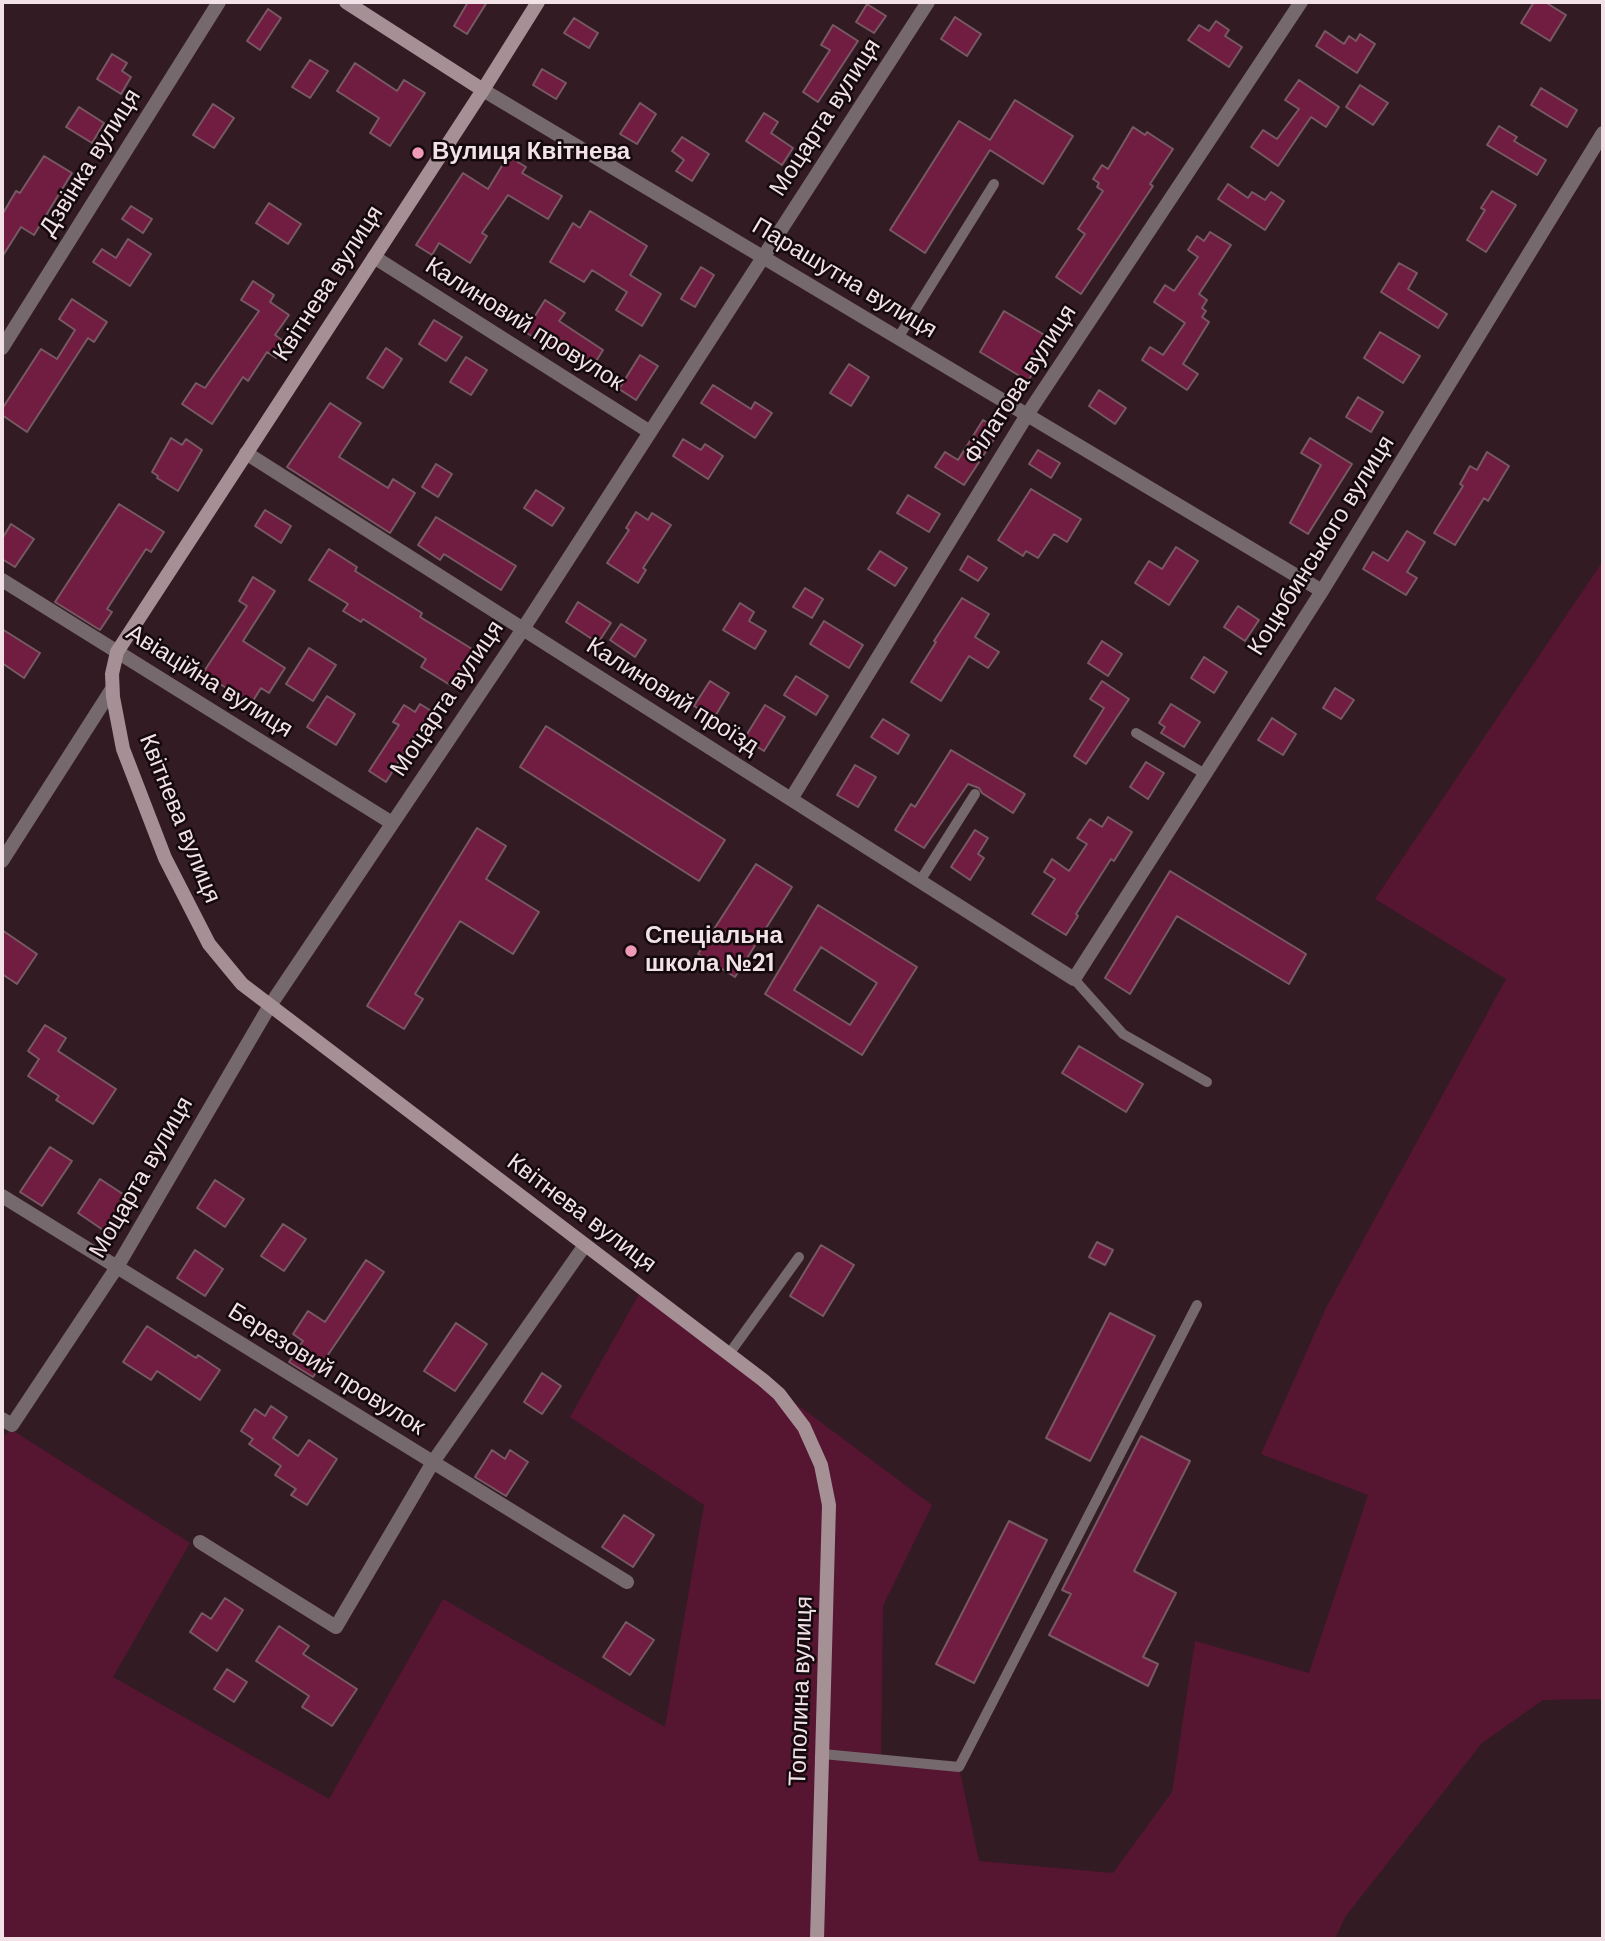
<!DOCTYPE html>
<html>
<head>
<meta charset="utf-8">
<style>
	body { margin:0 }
	#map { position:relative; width:1605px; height:1941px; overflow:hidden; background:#331b24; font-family:"DM Sans",sans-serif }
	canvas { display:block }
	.frame { position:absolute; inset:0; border:4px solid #f2e1e6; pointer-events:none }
</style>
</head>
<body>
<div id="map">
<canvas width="1605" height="1941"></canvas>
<div class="frame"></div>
</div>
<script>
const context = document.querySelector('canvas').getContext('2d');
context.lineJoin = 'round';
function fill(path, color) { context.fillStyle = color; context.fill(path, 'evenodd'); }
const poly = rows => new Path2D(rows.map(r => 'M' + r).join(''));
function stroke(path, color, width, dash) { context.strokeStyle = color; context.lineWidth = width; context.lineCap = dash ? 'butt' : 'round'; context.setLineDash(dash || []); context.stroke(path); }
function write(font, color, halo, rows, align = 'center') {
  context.font = font + ' "DM Sans",sans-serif'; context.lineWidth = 5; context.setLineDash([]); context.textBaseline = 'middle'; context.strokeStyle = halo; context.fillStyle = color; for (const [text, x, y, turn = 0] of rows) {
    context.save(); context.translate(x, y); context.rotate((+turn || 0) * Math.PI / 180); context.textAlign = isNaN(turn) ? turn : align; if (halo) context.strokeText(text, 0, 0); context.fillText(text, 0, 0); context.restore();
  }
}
fill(poly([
	[1603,561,1603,1699,1543,1700,1482,1743,1345,1917,1335,1939,2,1939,2,1437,12,1430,190,1543,113,1677,329,1799,443,1599,665,1727,704,1505,570,1417,642,1289,932,1505,883,1606,881,1759,959,1767,979,1861,1113,1873,1172,1792,1195,1641,1309,1673,1368,1495,1261,1454,1326,1308,1506,979,1375,899]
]), '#561531');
const building = poly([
	[468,2,487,2,467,34,454,26,468,2],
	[1534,2,1545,2,1566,15,1550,41,1521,23,1534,2],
	[867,4,886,16,874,33,856,22,867,4],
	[268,9,281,18,260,50,247,41,268,9],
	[955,17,981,34,967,56,941,39,955,17],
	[574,18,598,33,589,48,564,33,574,18],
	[1216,21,1229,30,1225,36,1242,47,1229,67,1188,40,1199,25,1209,31,1216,21],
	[833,25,858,41,818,102,803,92,830,50,821,45,833,25],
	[1325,31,1344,44,1349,36,1356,41,1360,34,1375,44,1357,73,1316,46,1325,31],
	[112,54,127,63,122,71,131,77,121,94,97,79,112,54],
	[310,60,328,71,310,98,292,87,310,60],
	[355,63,397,91,404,80,425,93,390,146,370,133,379,118,337,91,355,63],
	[542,69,566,83,556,99,533,85,542,69],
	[1299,80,1339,107,1326,127,1311,117,1278,166,1251,147,1263,130,1277,139,1299,109,1285,100,1299,80],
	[1360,85,1388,103,1373,125,1346,107,1360,85],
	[1541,88,1577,110,1567,127,1531,105,1541,88],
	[1015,100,1073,136,1043,184,990,150,925,253,890,230,959,121,990,140,1015,100],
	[640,103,656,114,637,144,620,134,640,103],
	[213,104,234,118,214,148,193,135,213,104],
	[79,107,104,123,92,143,66,127,79,107],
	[764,113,778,122,771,133,793,148,782,165,746,141,764,113],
	[1499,126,1517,137,1514,141,1546,160,1537,175,1487,145,1499,126],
	[1133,127,1145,135,1147,132,1173,149,1150,184,1153,186,1081,294,1056,277,1085,234,1078,229,1103,191,1097,187,1099,183,1093,179,1102,165,1108,169,1133,127],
	[682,137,709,154,692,181,676,171,684,160,672,151,682,137],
	[44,156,72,173,34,235,21,227,2,257,2,215,16,191,20,193,44,156],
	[508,156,526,167,522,173,562,196,548,219,508,195,482,233,487,236,470,263,439,243,432,255,416,245,463,173,488,189,508,156],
	[1228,184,1248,198,1252,192,1265,200,1271,192,1284,201,1265,230,1218,199,1228,184],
	[1492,191,1516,205,1486,252,1467,240,1485,210,1481,208,1492,191],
	[269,203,301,224,288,244,256,223,269,203],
	[131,206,152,219,143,233,122,219,131,206],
	[590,211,647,246,630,275,661,294,642,326,616,310,627,292,592,270,584,282,550,262,573,223,580,228,590,211],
	[1210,232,1231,245,1199,294,1207,300,1202,308,1206,311,1202,317,1209,322,1183,364,1198,374,1187,390,1142,360,1150,347,1163,355,1185,323,1154,302,1165,285,1174,291,1198,257,1188,250,1197,236,1204,241,1210,232],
	[128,239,151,254,130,286,93,262,102,249,116,258,128,239],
	[1399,263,1417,273,1408,289,1447,314,1438,328,1381,292,1399,263],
	[701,267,714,275,695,307,681,299,701,267],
	[253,281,274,295,270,302,289,315,275,335,286,343,276,358,267,352,248,381,243,377,212,424,182,404,196,383,205,388,259,311,241,300,253,281],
	[72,299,107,322,94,342,88,338,27,432,2,415,2,409,41,349,57,359,75,330,59,319,72,299],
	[545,300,565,313,559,321,603,350,590,371,525,332,545,300],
	[1004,311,1053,340,1028,381,980,352,1004,311],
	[434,320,462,337,446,361,419,344,434,320],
	[1380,332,1420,356,1403,383,1364,358,1380,332],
	[386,348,402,359,383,388,367,378,386,348],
	[640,355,658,366,636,400,619,389,640,355],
	[466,357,487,370,471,395,450,382,466,357],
	[849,364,869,377,851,406,830,393,849,364],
	[713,385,751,409,755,402,772,413,755,438,701,403,713,385],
	[1099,390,1126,408,1115,424,1089,406,1099,390],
	[1358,397,1383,412,1371,432,1346,417,1358,397],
	[330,403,361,423,339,457,388,488,393,479,415,493,390,533,287,467,330,403],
	[983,420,1000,430,964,485,935,467,945,452,958,460,983,420],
	[171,438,182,445,186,439,202,450,178,491,157,478,158,476,152,472,171,438],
	[1310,438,1352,464,1308,534,1290,523,1321,465,1301,453,1310,438],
	[683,439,701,450,705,444,723,456,708,479,673,456,683,439],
	[1038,450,1060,463,1051,478,1029,464,1038,450],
	[1487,452,1509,466,1488,501,1484,498,1455,545,1434,533,1463,486,1460,484,1470,466,1477,470,1487,452],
	[436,464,452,474,438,497,422,487,436,464],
	[1031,489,1081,519,1067,542,1054,534,1038,558,1026,551,1023,556,998,540,1031,489],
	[536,490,564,508,552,526,524,508,536,490],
	[908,495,940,514,929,532,897,513,908,495],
	[119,504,164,532,151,552,146,549,107,609,112,612,100,630,55,602,119,504],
	[265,510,291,526,281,543,255,526,265,510],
	[636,512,648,520,652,513,671,525,643,568,646,570,638,583,607,563,629,530,626,528,636,512],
	[436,517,516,566,501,590,444,554,440,560,418,545,436,517],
	[11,524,34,539,15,567,2,559,2,539,11,524],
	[1407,531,1425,542,1407,572,1417,578,1406,595,1363,569,1373,552,1388,561,1407,531],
	[1176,547,1198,561,1169,605,1135,583,1149,561,1162,569,1176,547],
	[329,549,357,567,355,571,422,613,420,617,477,652,455,688,421,667,426,659,363,619,361,622,343,611,348,604,309,580,329,549],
	[880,551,907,568,895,586,868,569,880,551],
	[968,556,987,568,978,581,960,570,968,556],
	[253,577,275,591,243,641,285,668,269,693,261,688,251,704,203,673,247,606,239,601,253,577],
	[805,588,823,599,812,618,793,607,805,588],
	[962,598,989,614,975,637,999,652,988,668,969,656,941,701,911,682,936,642,934,641,962,598],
	[578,602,611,623,598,643,566,622,578,602],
	[740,603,754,612,749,621,766,631,755,649,723,630,740,603],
	[1238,606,1259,620,1245,641,1224,627,1238,606],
	[824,621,863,645,849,668,810,644,824,621],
	[621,624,646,640,635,657,610,640,621,624],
	[2,629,40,653,24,678,2,663,2,629],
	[1102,641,1122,654,1108,676,1088,663,1102,641],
	[309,648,336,665,313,701,286,684,309,648],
	[1204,657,1227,672,1214,693,1191,678,1204,657],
	[796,676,828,696,816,715,784,695,796,676],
	[710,681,729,693,714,718,694,706,710,681],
	[1102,681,1129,699,1086,764,1074,756,1104,708,1090,699,1102,681],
	[1335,688,1354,700,1341,719,1323,708,1335,688],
	[327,696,355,714,336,745,307,727,327,696],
	[420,704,433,712,427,721,434,725,424,741,415,735,386,782,369,771,399,725,393,722,404,705,415,712,420,704],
	[1171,704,1200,722,1184,747,1161,733,1165,727,1159,723,1171,704],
	[765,705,785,717,764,751,744,739,765,705],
	[1272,718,1296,734,1283,755,1258,740,1272,718],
	[883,719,909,735,898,754,871,737,883,719],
	[546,726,725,840,699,881,520,767,546,726],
	[951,750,1025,794,1013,813,982,793,979,788,968,784,924,848,895,830,911,804,915,807,951,750],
	[1146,762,1164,773,1148,799,1130,787,1146,762],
	[855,765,876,777,858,807,837,795,855,765],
	[1108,817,1132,832,1114,861,1111,859,1076,914,1078,916,1066,935,1032,914,1055,879,1044,872,1052,859,1069,871,1087,844,1077,838,1090,819,1102,827,1108,817],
	[477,828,506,846,486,879,539,912,513,954,460,921,415,994,423,999,404,1029,367,1006,477,828],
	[975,830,988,838,978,854,984,858,970,880,951,867,975,830],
	[756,864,792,887,735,977,698,954,756,864],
	[1170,871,1306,954,1289,984,1177,916,1130,994,1105,978,1170,871],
	[818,905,917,967,862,1055,765,994,818,905],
	[821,947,877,983,850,1025,794,990,821,947],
	[2,930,37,954,17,984,2,974,2,930],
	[45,1025,66,1038,58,1051,116,1089,93,1124,56,1100,59,1096,28,1076,39,1059,28,1051,45,1025],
	[1079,1046,1143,1084,1126,1112,1062,1073,1079,1046],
	[50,1147,72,1161,42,1206,20,1192,50,1147],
	[100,1179,132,1200,109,1234,78,1213,100,1179],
	[215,1180,244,1199,225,1227,197,1208,215,1180],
	[283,1224,306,1239,284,1271,261,1256,283,1224],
	[1097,1242,1113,1250,1105,1265,1089,1257,1097,1242],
	[821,1245,854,1265,823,1316,790,1296,821,1245],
	[195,1250,223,1269,205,1296,177,1278,195,1250],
	[366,1260,384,1272,313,1377,289,1362,303,1341,293,1334,308,1311,325,1322,366,1260],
	[1110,1313,1155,1336,1090,1461,1046,1438,1110,1313],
	[456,1323,487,1344,455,1391,424,1371,456,1323],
	[147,1326,196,1358,198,1355,220,1370,200,1400,157,1371,151,1380,123,1362,147,1326],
	[542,1373,561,1386,542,1414,524,1402,542,1373],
	[271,1406,287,1417,273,1438,298,1456,309,1440,337,1459,307,1505,291,1495,296,1489,275,1475,281,1466,249,1444,253,1439,241,1431,255,1409,265,1416,271,1406],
	[1141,1436,1190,1461,1134,1571,1176,1593,1143,1657,1158,1664,1148,1686,1049,1635,1071,1594,1062,1590,1141,1436],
	[492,1450,505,1459,510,1450,528,1462,506,1496,475,1477,492,1450],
	[624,1515,654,1535,633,1567,602,1547,624,1515],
	[1009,1521,1047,1540,974,1683,936,1664,1009,1521],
	[225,1598,243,1610,217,1651,190,1632,202,1613,211,1619,225,1598],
	[626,1622,654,1640,630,1675,603,1657,626,1622],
	[279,1626,309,1646,303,1654,357,1689,332,1726,302,1707,309,1696,256,1661,279,1626],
	[227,1669,247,1682,234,1702,214,1689,227,1669]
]);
fill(building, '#711d41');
stroke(building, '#765962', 2);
stroke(poly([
	[898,338,994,184],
	[1136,733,1205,774],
	[920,881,975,794],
	[1074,979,1123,1034,1207,1082],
	[729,1354,799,1257],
	[823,1754,959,1767,1197,1305]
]), '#76696d', 10);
stroke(poly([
	[483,90,1322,591],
	[374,257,650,432],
	[2,348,219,2],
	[246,453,1074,979,1322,591,1603,133],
	[2,580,392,823],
	[791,799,1027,415,1301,2],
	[2,861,112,689],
	[2,1196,627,1582],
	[2,1419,12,1425,117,1267,269,1007,523,629,928,2],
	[200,1542,336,1627,433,1462,585,1245]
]), '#76696d', 14);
stroke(poly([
	[346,2,483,90],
	[538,2,483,90,117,652,112,674,113,697,123,749,165,858,209,944,242,984,763,1380,779,1394,804,1427,821,1465,829,1505,817,1939]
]), '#a59096', 14);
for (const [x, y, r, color] of [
	[418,153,7,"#f09ab7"],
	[631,951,7,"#f09ab7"]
]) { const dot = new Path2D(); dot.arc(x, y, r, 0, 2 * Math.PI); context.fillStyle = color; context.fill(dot); stroke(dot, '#14090d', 2.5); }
write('24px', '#f2e1e6', '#14090d', [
	["Моцарта вулиця",826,118,-57],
	["Дзвінка вулиця",91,163,-58],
	["Парашутна вулиця",844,279,31],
	["Квітнева вулиця",329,284,-57],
	["Калиновий провулок",524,325,32],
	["Філатова вулиця",1021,385,-57],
	["Коцюбинського вулиця",1322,546,-58],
	["Авіаційна вулиця",209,682,32],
	["Калиновий проїзд",672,697,32],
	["Моцарта вулиця",448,699,-56],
	["Квітнева вулиця",179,819,68],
	["Моцарта вулиця",142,1178,-60],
	["Квітнева вулиця",581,1214,37],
	["Березовий провулок",326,1370,32],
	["Тополина вулиця",802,1691,-88]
]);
write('bold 24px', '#f2e1e6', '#14090d', [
	["Вулиця Квітнева",432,153],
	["Спеціальна",645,937],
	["школа №21",645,965]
], 'left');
</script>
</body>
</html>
